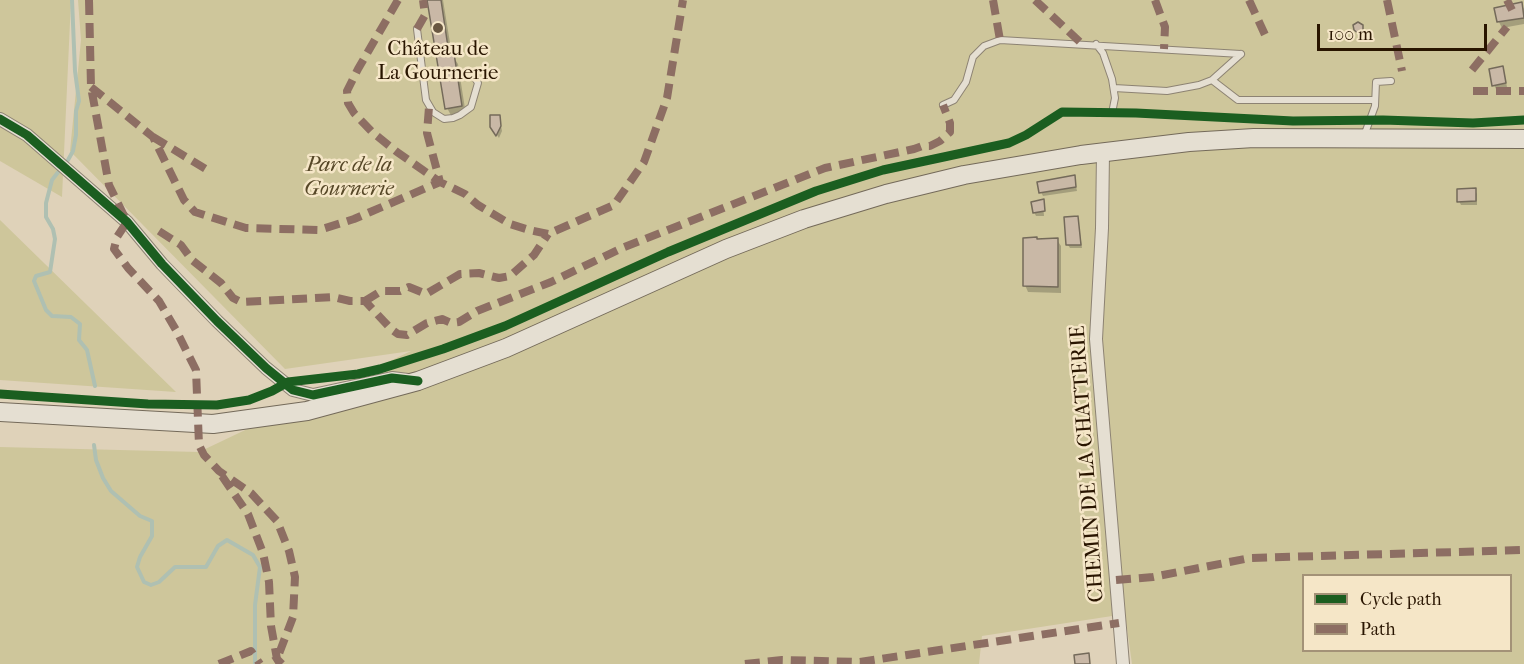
<!DOCTYPE html>
<html>
<head>
<meta charset="utf-8">
<style>
	body { margin:0 }
	#map { position:relative; width:1524px; height:664px; overflow:hidden; background:#dfd2b9; font-family:"IM FELL French Canon",serif }
	canvas { display:block }
	.legend { position:absolute; left:1302px; top:574px; width:210px; height:78px; box-sizing:border-box; background:#f5e6c7; border:2px solid #a39277; margin:0; padding:8px 10px; list-style:none; font-size:18px; color:#291500 }
	.legend li { display:flex; align-items:center; gap:12px; height:30px }
	.legend b { width:30px; border:2px solid #a39277 }
	.scale { position:absolute; left:1317px; top:24px; width:170px; height:27px; box-sizing:border-box; border:3px solid #291500; border-top:0; padding-left:8px; font-size:18px; line-height:21px; white-space:nowrap; color:#291500; -webkit-text-stroke:4px #f5e6c7; paint-order:stroke }
</style>
</head>
<body>
<div id="map">
<canvas width="1524" height="664"></canvas>
<ul class="legend">
<li><b style="height:8px;background:#1b5e20"></b>Cycle path</li>
<li><b style="height:8px;background:#8d6e63"></b>Path</li>
</ul>
<div class="scale">100 m</div>
</div>
<script>
const context = document.querySelector('canvas').getContext('2d');
context.lineJoin = 'round';
function fill(path, color) { context.fillStyle = color; context.fill(path, 'evenodd'); }
const poly = rows => new Path2D(rows.map(r => 'M' + r).join(''));
function stroke(path, color, width, dash) { context.strokeStyle = color; context.lineWidth = width; context.lineCap = dash ? 'butt' : 'round'; context.setLineDash(dash || []); context.stroke(path); }
function write(font, color, halo, rows, align = 'center') {
  context.font = font + ' "IM FELL French Canon",serif'; context.lineWidth = 5; context.setLineDash([]); context.textBaseline = 'middle'; context.strokeStyle = halo; context.fillStyle = color; for (const [text, x, y, turn = 0] of rows) {
    context.save(); context.translate(x, y); context.rotate((+turn || 0) * Math.PI / 180); context.textAlign = isNaN(turn) ? turn : align; if (halo) context.strokeText(text, 0, 0); context.fillText(text, 0, 0); context.restore();
  }
}
fill(poly([
	[0,0,71,0,62,197,0,161],
	[78,0,1524,0,1524,664,1132,664,1125,614,982,636,979,664,0,664,0,447,199,452,411,351,285,369,70,151,81,40],
	[1304,576,1510,576,1510,650,1304,650],
	[0,220,176,392,0,380]
]), '#cec69b');
fill(poly([
	[429,0,443,0,452,55,458,64,466,115,452,117,447,108],
	[1521,4,1524,9,1524,24,1502,28,1499,22],
	[1504,72,1507,87,1496,89,1494,85],
	[499,116,502,131,499,138,491,126],
	[1074,176,1077,191,1043,196,1041,192],
	[1475,190,1477,194,1477,205,1461,205,1459,201],
	[1043,201,1044,216,1036,216,1034,212],
	[1078,218,1082,248,1070,248,1068,245],
	[1057,240,1061,246,1061,293,1028,292,1025,285]
]), '#0003');
stroke(poly([
	[68,160,73,151,76,135,76,111,79,101,75,71,72,0],
	[59,171,52,180,46,203,46,217,53,229,55,239,50,272,36,276,34,281,46,310,52,316,71,317,80,324,79,340,87,350,95,386],
	[94,445,96,460,103,478,111,491,140,516,152,521,152,536,140,557,137,567,144,582,151,585,159,582,175,567,206,567,218,546,227,540,253,555,260,567,255,605,255,664]
]), '#afc0b2', 4);
const building = poly([
	[427,0,441,0,449,54,454,53,462,106,445,109,427,0],
	[1522,2,1524,18,1497,22,1494,8,1522,2],
	[1358,22,1363,25,1363,30,1359,34,1354,30,1353,25,1358,22],
	[1503,66,1506,83,1492,86,1489,69,1503,66],
	[490,115,500,115,501,126,496,136,490,127,490,115],
	[1075,175,1076,187,1039,193,1037,182,1075,175],
	[1476,188,1476,201,1457,202,1457,189,1476,188],
	[1044,199,1045,211,1033,213,1031,202,1044,199],
	[1078,216,1081,245,1066,245,1064,217,1078,216],
	[1037,237,1037,239,1058,238,1058,287,1023,286,1023,238,1037,237],
	[1089,653,1090,664,1075,664,1074,655,1089,653]
]);
fill(building, '#c9b8a6');
stroke(building, '#746a5a', 1.5);
const lane = poly([
	[417,29,426,100,433,112,444,119,453,118,460,115,471,107,478,83,472,73],
	[1096,44,1103,53,1112,79,1115,98,1112,113],
	[1212,80,1238,100,1375,100],
	[1114,88,1167,91,1199,85,1212,80,1241,54],
	[943,105,954,100,966,82,973,57,984,46,1000,40,1241,54],
	[1364,136,1375,106,1376,82,1391,81]
]);
const street = poly([
	[0,119,27,135,127,222,162,264,217,321,266,368,293,390,313,395,392,378,408,380],
	[1103,153,1102,228,1096,339,1123,664]
]);
const secondary = poly([
	[0,412,213,424,307,411,418,381,506,348,726,249,804,219,886,194,964,175,1081,155,1189,142,1254,138,1524,139]
]);
stroke(lane, '#8d8373', 8);
stroke(street, '#8d8373', 14);
stroke(secondary, '#746a5a', 20);
stroke(lane, '#e5dfd2', 6);
stroke(street, '#e5dfd2', 12);
stroke(secondary, '#e5dfd2', 18);
stroke(poly([
	[89,0,91,87,109,185,127,222,117,237,114,249,128,268,159,301,176,330,196,370,199,445,204,455,219,471,251,493,277,521,289,551,295,577,293,617,277,659,282,664],
	[398,0,358,69,347,91,348,103,354,113,372,132,397,152,440,182,465,194,478,205,510,224,529,230,548,234,614,205,644,162,667,98,683,0],
	[993,0,1000,40],
	[1035,0,1081,43],
	[1155,0,1165,27,1164,49],
	[1249,0,1266,37],
	[1387,0,1402,71],
	[1507,0,1512,10],
	[417,29,425,15,423,0],
	[1472,70,1507,27],
	[91,87,153,137,184,200,195,212,246,228,319,230,354,219,440,182,427,133,429,107],
	[1473,91,1524,91],
	[153,137,209,171],
	[159,231,181,245,192,260,221,283,233,298,241,302,333,297,350,301,365,301,391,329,398,334,407,335,427,323,442,319,451,323,459,322,477,311,551,282,622,248,825,168,914,149,922,146,930,146,940,141,950,132,950,123,943,105],
	[365,301,381,291,400,291,409,287,426,294,460,274,479,273,499,278,510,276,534,255,548,234],
	[222,476,248,514,263,553,269,582,271,626,277,659,269,664],
	[1116,580,1153,577,1250,558,1524,550],
	[219,664,251,651,260,664],
	[745,664,782,660,860,662,1119,623]
]), '#8d6e63', 8, [15, 8]);
stroke(poly([
	[0,119,27,135,127,222,162,264,217,321,266,368,293,390,313,395,392,378,418,381],
	[0,394,148,404,217,405,249,400,272,391,288,382,358,374,380,369,443,349,505,326,668,252,816,191,883,170,1009,143,1026,135,1062,112,1136,113,1293,121,1383,120,1473,123,1524,120]
]), '#1b5e20', 9);
for (const [x, y, r, color] of [
	[438,28,6,"#695741"]
]) { const dot = new Path2D(); dot.arc(x, y, r, 0, 2 * Math.PI); context.fillStyle = color; context.fill(dot); stroke(dot, '#f5e6c7', 2); }
write('21px', '#291500', '#f5e6c7', [
	["Château de",438,50],
	["La Gournerie",438,74]
]);
write('italic 21px', '#564727', '#f5e6c7', [
	["Parc de la",349,166],
	["Gournerie",349,190]
]);
write('21px', '#291500', '#f5e6c7', [
	["CHEMIN DE LA CHATTERIE",1088,464,-94]
]);
</script>
</body>
</html>
